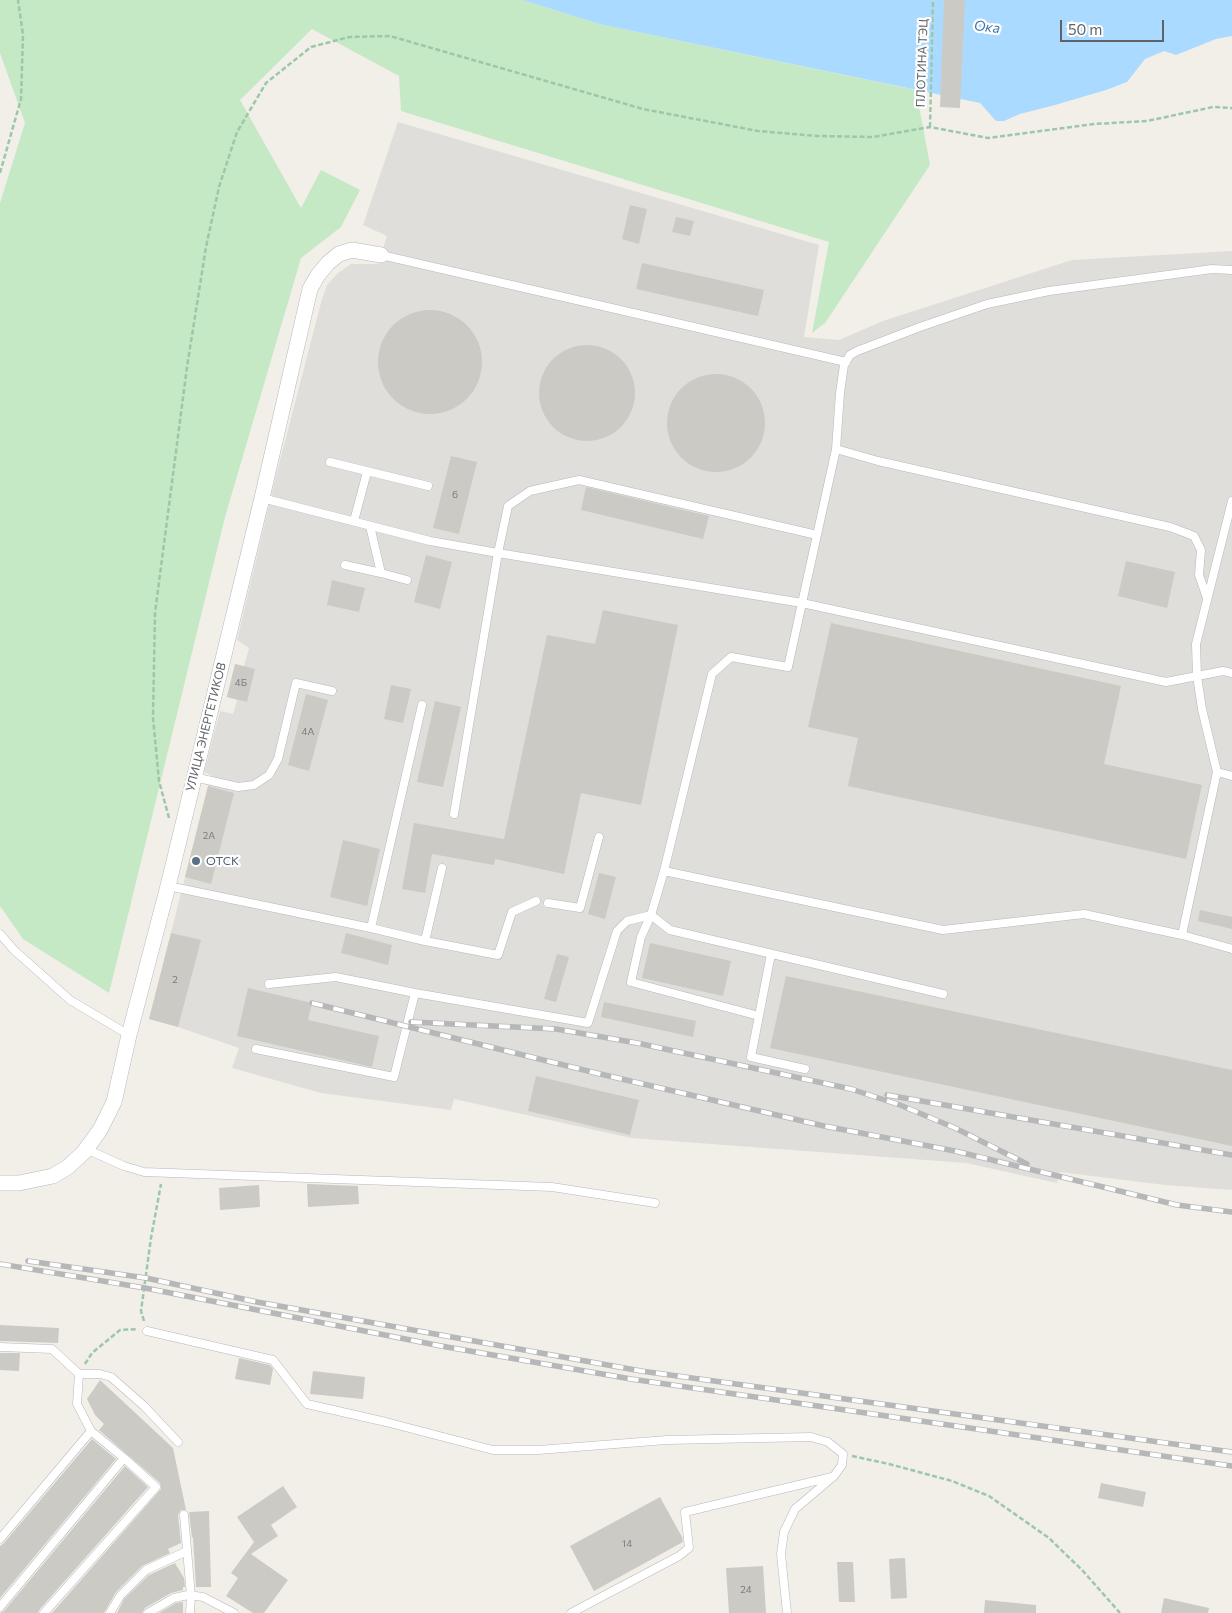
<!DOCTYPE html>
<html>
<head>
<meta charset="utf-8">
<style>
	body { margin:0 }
	#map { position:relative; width:1232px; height:1613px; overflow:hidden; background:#f1efe8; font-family:Commissioner,sans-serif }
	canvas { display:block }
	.scale { position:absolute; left:1060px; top:20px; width:104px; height:22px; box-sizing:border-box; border:2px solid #5f6368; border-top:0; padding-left:6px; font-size:15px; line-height:18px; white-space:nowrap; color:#5f6368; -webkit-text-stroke:4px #fff; paint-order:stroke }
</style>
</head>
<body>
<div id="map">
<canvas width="1232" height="1613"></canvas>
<div class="scale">50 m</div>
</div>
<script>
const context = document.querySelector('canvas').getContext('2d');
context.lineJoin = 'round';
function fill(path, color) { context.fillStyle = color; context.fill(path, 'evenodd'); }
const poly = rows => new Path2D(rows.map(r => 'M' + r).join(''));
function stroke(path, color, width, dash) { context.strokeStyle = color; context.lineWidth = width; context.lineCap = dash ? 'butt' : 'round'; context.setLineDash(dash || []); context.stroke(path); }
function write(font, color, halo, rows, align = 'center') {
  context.font = font + ' Commissioner,sans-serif'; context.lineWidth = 4.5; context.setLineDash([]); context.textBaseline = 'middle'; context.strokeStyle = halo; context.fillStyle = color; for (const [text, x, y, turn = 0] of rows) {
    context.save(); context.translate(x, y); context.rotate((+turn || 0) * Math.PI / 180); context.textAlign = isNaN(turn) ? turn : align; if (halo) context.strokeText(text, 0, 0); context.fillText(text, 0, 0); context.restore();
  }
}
fill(poly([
	[398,122,819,245,804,337,839,340,883,321,1072,260,1232,251,1232,1190,1165,1185,1060,1172,1057,1183,966,1163,631,1138,454,1099,451,1110,321,1093,232,1068,239,1048,178,1027,149,1019,211,775,204,772,220,711,233,714,237,700,227,697,235,664,244,666,249,648,237,640,277,472,322,299,327,285,338,273,351,264,378,264,387,236,363,225]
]), '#e0deda');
fill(poly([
	[0,0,523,0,599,24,916,90,930,165,825,323,812,333,829,242,401,111,399,76,312,29,240,100,301,208,321,170,360,190,341,227,301,258,225,517,109,993,23,939,0,906,0,203,25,123,0,53]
]), '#c5e8c5');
fill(poly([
	[523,0,1232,0,1232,36,1216,39,1176,55,1164,51,1145,59,1127,82,1106,90,1055,105,1020,114,1004,121,996,121,980,103,599,24]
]), '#aadaff');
fill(poly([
	[944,0,965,0,960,108,940,107],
	[630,205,647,209,639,244,622,239],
	[676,217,694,221,690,236,672,232],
	[642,263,764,290,758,316,636,289],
	'378 362a52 52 0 1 1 104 0a52 52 0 1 1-104 0Z',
	'539 393a48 48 0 1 1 96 0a48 48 0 1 1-96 0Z',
	'667 423a49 49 0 1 1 98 0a49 49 0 1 1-98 0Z',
	[451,456,477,462,459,534,433,528],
	[586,487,709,516,703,539,581,510],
	[426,555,452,562,440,609,414,602],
	[1126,561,1175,572,1167,608,1118,596],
	[332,580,365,588,359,612,327,605],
	[603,610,678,625,641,805,581,793,564,874,495,859,494,865,432,854,425,893,402,889,414,823,504,839,547,635,595,644],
	[831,623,1121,686,1104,764,1202,785,1186,859,848,786,858,738,808,727],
	[235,664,255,669,247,702,227,697],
	[391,685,411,689,403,723,384,719],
	[306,694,328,700,309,771,288,765],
	[435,701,461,707,443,787,417,782],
	[208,786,234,793,211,884,185,877],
	[343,840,380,849,367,906,330,897],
	[599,873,616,877,605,919,588,914],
	[1200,910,1232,917,1232,929,1198,921],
	[171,933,201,940,178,1027,149,1019],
	[346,933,392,945,388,965,341,953],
	[650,943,731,961,723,996,642,978],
	[557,954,569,957,556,1002,544,999],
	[786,976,1232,1070,1232,1146,770,1048],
	[248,988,312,1003,308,1020,379,1036,372,1067,237,1036],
	[604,1002,696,1021,693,1037,601,1017],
	[536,1076,639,1100,630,1135,528,1111],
	[307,1184,358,1186,359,1204,308,1207],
	[259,1185,260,1207,220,1210,219,1188],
	[0,1325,59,1328,58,1343,0,1341],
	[0,1353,20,1353,19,1371,0,1370],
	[239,1358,270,1365,273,1369,270,1385,235,1379],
	[313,1371,365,1377,363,1399,310,1394],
	[100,1380,173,1448,186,1510,181,1510,178,1515,181,1543,168,1549,170,1553,142,1566,116,1592,104,1613,52,1613,161,1489,160,1483,99,1430,104,1424,95,1415,87,1399],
	[92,1439,116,1459,0,1598,0,1546,4,1543],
	[125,1466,148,1487,40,1609,38,1613,0,1613,4,1611],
	[1101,1483,1146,1492,1143,1507,1098,1498],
	[283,1486,297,1507,271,1525,278,1536,251,1554,288,1580,264,1613,253,1613,226,1596,238,1578,231,1573,254,1542,237,1517],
	[660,1497,682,1537,683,1542,594,1591,570,1546],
	[209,1511,211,1587,196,1587,193,1537,192,1538,189,1512],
	[905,1558,907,1598,891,1599,889,1559],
	[837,1562,853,1562,855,1602,839,1602],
	[175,1563,184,1578,185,1587,183,1587,183,1590,171,1593,145,1608,142,1613,117,1613,124,1599,149,1575],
	[763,1566,766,1613,729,1613,726,1568],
	[1164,1598,1209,1608,1208,1613,1161,1613],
	[985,1600,1036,1605,1036,1613,984,1613],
	[183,1602,183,1613,159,1613,176,1603]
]), '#cccac5');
const lane = poly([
	[381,255,846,362],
	[836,449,878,461,1170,527,1194,536,1201,550,1199,575,1207,598],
	[330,462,428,486],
	[262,498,430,541,498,553,802,603,836,449,840,393,844,365,850,355,857,351,920,327,987,304,1049,291,1212,269,1232,270],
	[354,521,367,472],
	[370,526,381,573,407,580],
	[345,565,381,573],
	[1217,772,1232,776],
	[194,777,238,787,254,785,269,775,278,759,296,683,332,691],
	[454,814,498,553,508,506,530,491,579,480,817,535],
	[664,871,943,930,1084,914,1182,935,1232,949],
	[168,886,371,928,425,941,498,955,512,912,536,901],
	[548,903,580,908,599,837],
	[371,928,422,705],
	[0,934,14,950,70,1000,129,1035],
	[1182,935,1217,772,1202,709,1197,676,1196,644,1232,501],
	[425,941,442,868],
	[771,954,751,1057,805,1069],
	[269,984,336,977,415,993,588,1023,617,931,627,921,651,915,664,871,712,674,731,657,788,667,802,603,1166,682,1223,671,1232,673],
	[759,1016,631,982,641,937,651,915,670,930,943,994],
	[256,1049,394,1077,415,993],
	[86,1149,124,1166,144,1172,552,1187,655,1203],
	[147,1331,273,1360,307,1404,386,1422,493,1450,538,1450,667,1440,811,1437,828,1442,843,1454,842,1465,834,1476,795,1509,784,1532,781,1554,787,1613],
	[0,1347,52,1349,79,1374,77,1404,91,1431],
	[79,1374,100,1374,111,1377,144,1406,178,1442],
	[184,1515,191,1596,190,1613],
	[0,1539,91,1431,124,1458],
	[0,1607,124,1458,156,1487,44,1613],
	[110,1613,120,1596,146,1570,187,1551],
	[148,1613,174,1598,188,1595,203,1597,234,1613],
	[571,1613,679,1556,689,1548,685,1512,832,1477]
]);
const street = poly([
	[0,1183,19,1183,53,1176,68,1167,84,1152,100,1130,114,1102,129,1035,168,886,262,498,310,289,318,275,328,263,339,254,352,250,381,255]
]);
stroke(lane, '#b5b8bc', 9);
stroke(street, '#b5b8bc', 16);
stroke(poly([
	[930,127,933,0],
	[0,173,21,99,23,35,18,0],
	[169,818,159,781,153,718,155,613,187,367,206,247,219,187,237,132,266,83,311,47,349,37,390,36,643,109,758,131,817,136,873,137,930,127,988,138,1094,124,1147,121,1213,107,1232,108],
	[144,1321,141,1311,151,1238,161,1184],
	[85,1364,92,1353,120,1330,138,1329],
	[852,1456,889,1464,952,1481,989,1496,1049,1538,1083,1571,1120,1613]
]), '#9cc7a9', 2.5, [5, 2.5]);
stroke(lane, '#fff', 8);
stroke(street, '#fff', 15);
const rail = poly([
	[312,1003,596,1073,824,1126,955,1151,1177,1205,1232,1212],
	[411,1022,556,1029,637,1043,851,1089,900,1105,955,1128,1027,1164],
	[887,1095,1232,1155],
	[28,1261,146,1278,257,1302,641,1371,1232,1452],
	[0,1264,145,1288,441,1346,631,1379,1232,1466]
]);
stroke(rail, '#b6b7b8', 5.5);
stroke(rail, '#fff', 4, [11]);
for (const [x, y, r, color] of [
	[196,861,5,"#5c6f8a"]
]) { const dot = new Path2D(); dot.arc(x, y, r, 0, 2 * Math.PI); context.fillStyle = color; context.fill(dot); stroke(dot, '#fff', 2); }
write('10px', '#7a7d7f', null, [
	["6",455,495],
	["4Б",241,683],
	["4А",308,732],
	["2А",209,836],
	["2",175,980],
	["14",627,1544],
	["24",746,1590]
]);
write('12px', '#5f6368', '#fff', [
	["ПЛОТИНА ТЭЦ",922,63,-88],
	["УЛИЦА ЭНЕРГЕТИКОВ",206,727,-76]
]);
write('12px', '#4e5e75', '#fff', [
	["ОТСК",206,861]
], 'left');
write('italic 14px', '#4174aa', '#fff', [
	["Ока",987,27,7]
]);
</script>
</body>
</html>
